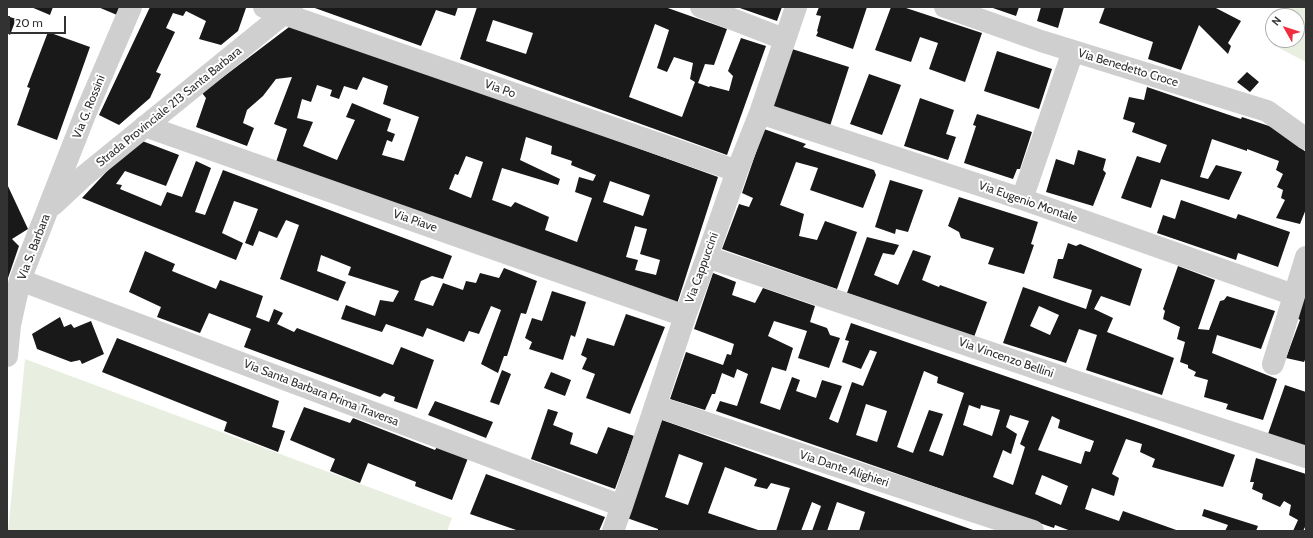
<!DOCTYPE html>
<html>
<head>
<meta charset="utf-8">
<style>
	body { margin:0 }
	#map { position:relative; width:1313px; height:538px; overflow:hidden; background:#fff; font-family:Cabin,sans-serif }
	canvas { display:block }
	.frame { position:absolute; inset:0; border:8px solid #323232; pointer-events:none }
	.north { position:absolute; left:1265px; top:8px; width:40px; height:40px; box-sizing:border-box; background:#fff; border:1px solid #adadad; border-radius:50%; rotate:309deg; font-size:11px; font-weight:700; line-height:16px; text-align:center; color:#323232 }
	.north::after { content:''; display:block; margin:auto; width:14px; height:18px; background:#f12c3d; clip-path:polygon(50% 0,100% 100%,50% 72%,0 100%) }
	.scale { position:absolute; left:8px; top:16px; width:58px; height:18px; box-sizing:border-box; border:2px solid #323232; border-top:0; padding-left:5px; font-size:12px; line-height:14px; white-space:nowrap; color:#323232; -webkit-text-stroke:3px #fff; paint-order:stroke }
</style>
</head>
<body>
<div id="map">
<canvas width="1313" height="538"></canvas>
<div class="frame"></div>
<div class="north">N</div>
<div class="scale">20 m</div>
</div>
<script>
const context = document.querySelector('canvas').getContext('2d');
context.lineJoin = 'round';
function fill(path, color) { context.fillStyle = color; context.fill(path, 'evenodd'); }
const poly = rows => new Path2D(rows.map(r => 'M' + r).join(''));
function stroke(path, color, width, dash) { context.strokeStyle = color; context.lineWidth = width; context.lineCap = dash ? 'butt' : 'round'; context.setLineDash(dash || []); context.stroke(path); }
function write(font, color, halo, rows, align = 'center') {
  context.font = font + ' Cabin,sans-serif'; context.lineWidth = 4; context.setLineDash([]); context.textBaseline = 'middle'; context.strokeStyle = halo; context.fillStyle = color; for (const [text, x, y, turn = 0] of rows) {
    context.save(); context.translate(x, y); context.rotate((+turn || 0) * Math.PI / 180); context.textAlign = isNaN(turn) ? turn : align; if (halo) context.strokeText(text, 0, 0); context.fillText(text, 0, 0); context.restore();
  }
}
fill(poly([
	[1292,7,1306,7,1306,62,1273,45,1276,40,1297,40,1297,16,1288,16],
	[25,359,452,518,447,531,8,531]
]), '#e8efe0');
fill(poly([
	[31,7,53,7,50,15],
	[98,7,121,7,117,15],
	[150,7,243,7,246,8,238,31,221,45,199,39,206,21,186,11,183,16,173,13,166,28,175,32,156,72,161,74,150,98,119,125,99,115],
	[312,7,458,7,455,16,436,10,421,46],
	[477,7,665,7,727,29,714,65,705,64,698,83,709,87,710,86,729,91,733,76,728,71,741,38,766,46,727,155,460,59],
	[493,20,533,33,526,54,486,41],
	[655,24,669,30,657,68,667,72,674,57,693,63,690,79,695,82,682,117,629,97],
	[737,7,782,7,777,21],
	[819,7,867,7,853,49,816,36,818,32,817,31,821,16,816,15],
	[891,7,903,7,982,33,965,82,929,69,938,43,920,37,911,62,875,50],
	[990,7,1019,7,1016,16],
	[1041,7,1064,7,1058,28,1037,21],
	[1105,7,1214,7,1241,21,1228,43,1231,46,1228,54,1199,25,1181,70,1148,59,1153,42,1099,23],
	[7,16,16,19,10,35,7,33],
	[293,24,718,177,676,307,275,165,287,129,274,124,292,77,276,79,263,96,247,110,243,123,254,128,247,146,196,127,206,98,202,93],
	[363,77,388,86,383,104,419,117,404,161,382,155,387,140,392,142,395,134,387,131,391,119,352,103,346,117,355,120,337,160,303,146,313,122,297,118,302,99,311,102,317,85,332,90,330,96,339,99,344,86,357,90],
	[526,137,552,146,551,154,572,161,571,165,596,175,593,181,579,177,575,192,592,198,577,242,545,230,549,217,515,202,511,207,492,200,502,168,558,185,560,179,520,160],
	[466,156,483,162,471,198,449,189,455,174,458,175],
	[610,181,650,195,643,216,603,202],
	[635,226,647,229,640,254,660,260,656,275,635,270,638,260,626,257],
	[48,32,90,47,57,140,17,125,30,88,27,87],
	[792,49,849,67,830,126,773,107],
	[997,51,1052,69,1039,109,984,91],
	[1247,72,1259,82,1250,92,1237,82],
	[869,74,901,85,882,135,850,124],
	[1147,87,1241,119,1242,117,1272,127,1306,152,1306,209,1300,224,1276,218,1285,200,1281,198,1283,190,1277,187,1283,174,1276,170,1279,161,1247,149,1247,151,1212,139,1200,177,1208,179,1216,165,1242,172,1229,200,1161,179,1151,208,1121,198,1137,156,1160,163,1167,145,1132,132,1135,123,1123,119,1129,97,1144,100],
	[920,98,954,110,946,134,956,137,948,160,904,146],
	[977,114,1032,132,1020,169,1017,169,1013,179,964,163,976,126,973,125],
	[764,129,806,144,803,147,874,170,876,175,863,208,810,190,818,168,796,162,780,205,804,214,799,236,817,240,825,221,857,232,837,289,722,249,739,204,749,207,753,198,742,193],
	[137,139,179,155,166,186,125,171,116,184,122,185,120,189,161,206,167,192,182,197,196,161,211,168,195,212,205,215,223,170,452,256,443,279,432,276,421,281,414,300,433,306,443,283,463,290,466,281,476,283,480,273,499,278,504,268,537,281,526,314,521,313,507,356,504,356,498,373,481,364,501,310,491,306,479,334,469,331,464,342,427,328,423,337,386,324,382,332,341,319,346,305,375,316,380,300,393,302,399,291,348,275,351,267,321,255,317,271,346,282,338,301,280,279,299,225,286,220,277,238,259,231,253,246,245,243,258,209,234,201,222,233,243,243,236,260,82,198],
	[1078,150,1106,159,1103,170,1106,173,1093,206,1046,192,1056,159,1074,165],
	[890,180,923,190,908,232,896,229,895,234,875,227],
	[7,184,28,229,12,239,19,246,7,281],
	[959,197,1038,222,1031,244,1034,245,1024,274,988,264,994,248,961,238,959,232,948,226],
	[1181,200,1236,219,1238,214,1290,232,1278,267,1238,253,1236,260,1157,233,1163,215,1175,219],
	[867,237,899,245,894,255,883,253,874,275,898,285,913,250,931,256,922,280,939,287,940,285,987,302,974,337,847,293],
	[1068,243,1076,246,1080,244,1142,269,1130,306,1101,296,1094,309,1113,318,1107,332,1174,358,1162,395,1086,370,1097,335,1079,329,1066,363,1003,343,1023,287,1086,309,1092,290,1053,278,1058,259,1063,259],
	[1039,306,1059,315,1050,335,1030,326],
	[145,251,175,264,172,271,216,289,220,280,263,296,256,317,269,322,274,309,283,313,277,324,294,332,297,328,393,365,401,347,434,360,417,409,394,401,395,397,384,393,380,397,244,347,251,329,209,313,200,333,157,317,161,307,129,292],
	[1178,266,1215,280,1198,329,1209,330,1220,301,1224,300,1227,296,1275,311,1261,349,1217,335,1212,353,1277,379,1263,420,1226,409,1228,404,1204,397,1208,380,1194,376,1196,372,1188,368,1188,365,1180,362,1185,342,1177,339,1180,327,1163,319,1165,311,1163,309],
	[713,273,736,282,732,295,755,303,763,288,815,306,810,322,827,328,830,335,840,338,829,368,798,358,807,331,774,321,768,336,793,348,786,371,772,367,760,403,780,410,792,377,800,380,796,391,816,398,822,380,842,386,829,419,838,423,852,382,863,386,877,352,870,350,861,369,842,362,849,341,845,340,851,323,1235,455,1223,487,1152,467,1155,459,1140,452,1142,444,1126,439,1112,474,1119,478,1114,496,1092,488,1085,509,1119,521,1123,511,1179,531,1071,531,1055,525,1054,528,716,411,720,401,737,406,748,374,737,369,734,378,722,373,715,394,712,394,705,410,670,399,686,352,723,365,727,354,731,355,734,344,694,329],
	[924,371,938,377,937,383,964,393,943,456,929,451,943,414,929,410,913,453,897,447],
	[866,404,887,411,877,442,856,435],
	[969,405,980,409,981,405,1000,410,992,436,963,425],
	[1010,415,1029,421,1020,444,1025,447,1013,485,993,477,1003,450,1011,454,1017,434,1006,427],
	[1052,416,1060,420,1058,428,1094,441,1090,452,1085,451,1081,464,1038,450],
	[1042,475,1068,486,1061,505,1035,494],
	[1306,290,1306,358,1304,362,1286,358,1300,320,1296,317],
	[552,291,586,302,575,337,571,335,563,360,529,349,532,342,525,338,532,318,542,321],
	[626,314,665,327,630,414,586,398,595,374,582,369,587,358,581,355,587,338,614,346],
	[60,317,64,327,71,324,74,328,91,321,104,354,82,364,80,360,71,362,37,349,32,334],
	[117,338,279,401,272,427,285,431,278,452,224,431,227,422,102,372],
	[502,370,511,374,499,405,490,402],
	[551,372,571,380,565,396,544,388],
	[1285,385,1306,392,1306,447,1268,434],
	[435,401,493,422,486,438,428,415],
	[304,407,350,423,353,418,435,450,437,447,468,458,452,500,415,486,416,482,368,463,360,483,330,471,335,459,290,440],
	[548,409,558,412,553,425,573,433,570,444,597,454,608,427,634,436,615,489,531,459],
	[662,420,976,531,859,531,865,512,837,502,827,531,812,531,821,506,812,502,801,531,776,531,790,488,771,483,767,489,754,486,757,479,725,467,708,513,761,531,658,531,658,529,627,518],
	[679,454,703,463,688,505,665,497],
	[1256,458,1306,474,1306,525,1303,531,1293,531,1298,520,1289,515,1291,505,1284,501,1280,507,1262,499,1263,494,1252,489,1254,482,1250,482],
	[486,474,605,517,599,531,519,531,470,514],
	[1204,509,1258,526,1256,531,1225,531,1228,525,1202,516]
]), '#191919');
stroke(poly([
	[264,7,737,171],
	[701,7,784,39],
	[945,7,1041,41,1267,111,1306,139],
	[760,113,1022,199,1294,295],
	[145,126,685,316],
	[1022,199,1073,51],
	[53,205,84,176,292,7],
	[707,257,1068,379,1306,457],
	[20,280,622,506],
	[7,356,10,325,20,280,86,112,131,7],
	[1273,364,1306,257],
	[655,406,1033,531],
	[613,531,622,506,685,316,707,257,737,171,760,113,796,7]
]), '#cfcfcf', 22);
write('12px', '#323232', '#fff', [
	["Via Benedetto Croce",1128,68,17],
	["Via Po",500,89,19],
	["Via G. Rossini",89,107,-68],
	["Strada Provinciale 213 Santa Barbara",169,107,-39],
	["Via Eugenio Montale",1028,202,19],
	["Via Piave",415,221,19],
	["Via S. Barbara",34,247,-69],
	["Via Cappuccini",702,268,-70],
	["Via Vincenzo Bellini",1006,358,19],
	["Via Santa Barbara Prima Traversa",321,393,21],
	["Via Dante Alighieri",844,469,18]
]);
</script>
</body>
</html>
